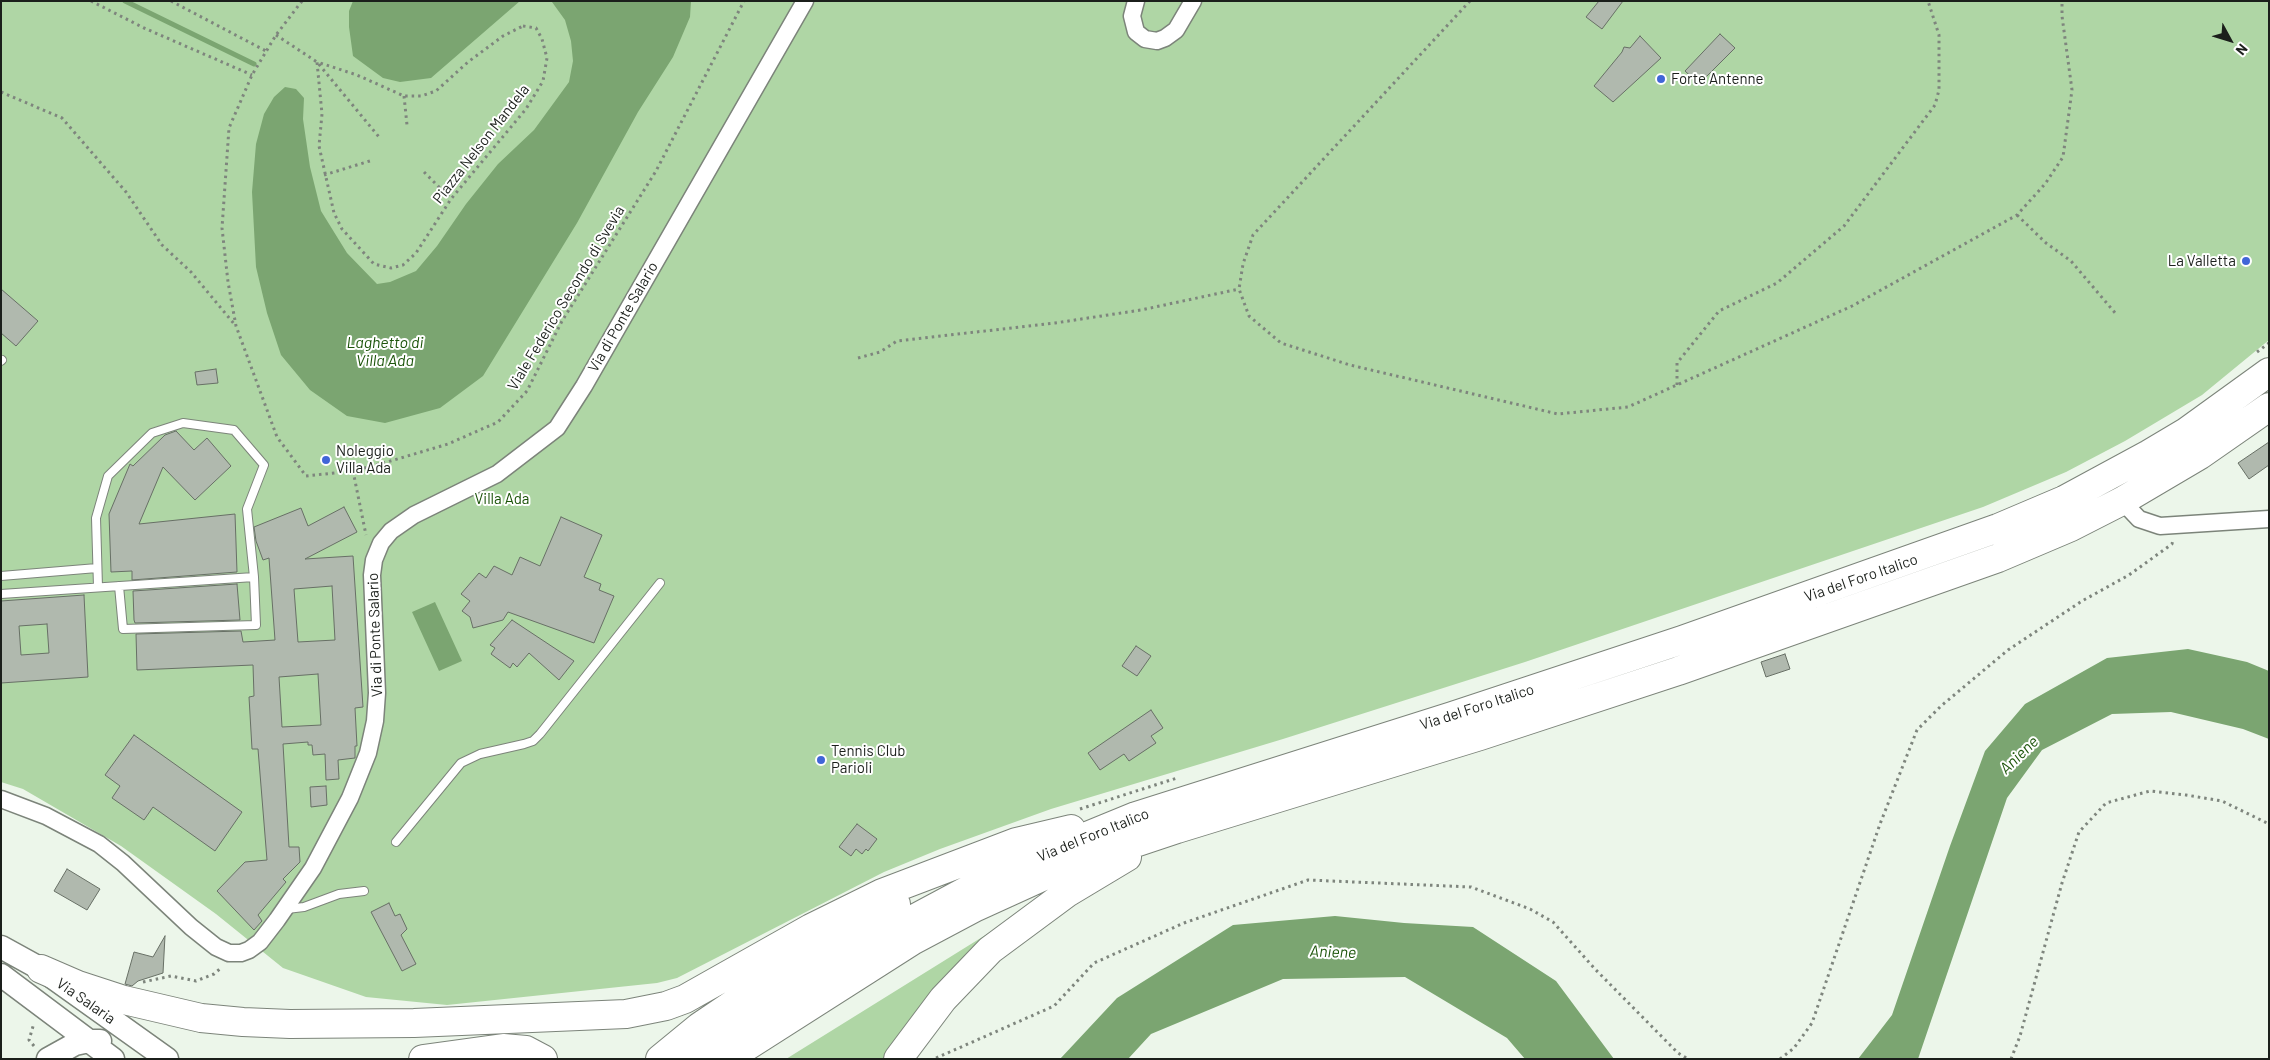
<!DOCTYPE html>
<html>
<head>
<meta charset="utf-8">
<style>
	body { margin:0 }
	#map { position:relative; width:2270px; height:1060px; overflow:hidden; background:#ecf6ea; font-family:Barlow,sans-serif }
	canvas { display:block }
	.frame { position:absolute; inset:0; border:2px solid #1b1f1b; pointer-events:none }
	.north { position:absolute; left:2205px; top:15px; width:50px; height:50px; -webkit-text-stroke:4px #fff; paint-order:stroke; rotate:129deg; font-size:14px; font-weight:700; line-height:20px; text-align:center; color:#1b1f1b }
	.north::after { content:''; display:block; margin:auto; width:18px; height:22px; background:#1b1f1b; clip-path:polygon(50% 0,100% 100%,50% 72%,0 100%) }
</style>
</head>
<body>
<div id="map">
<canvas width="2270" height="1060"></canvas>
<div class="frame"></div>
<div class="north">N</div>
</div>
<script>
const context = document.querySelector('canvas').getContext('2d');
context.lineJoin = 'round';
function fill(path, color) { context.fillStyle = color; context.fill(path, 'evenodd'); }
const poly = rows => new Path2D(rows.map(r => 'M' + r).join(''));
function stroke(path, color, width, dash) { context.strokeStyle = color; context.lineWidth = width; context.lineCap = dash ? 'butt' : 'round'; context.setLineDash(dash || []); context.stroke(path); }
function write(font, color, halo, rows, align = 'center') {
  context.font = font + ' Barlow,sans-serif'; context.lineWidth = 4; context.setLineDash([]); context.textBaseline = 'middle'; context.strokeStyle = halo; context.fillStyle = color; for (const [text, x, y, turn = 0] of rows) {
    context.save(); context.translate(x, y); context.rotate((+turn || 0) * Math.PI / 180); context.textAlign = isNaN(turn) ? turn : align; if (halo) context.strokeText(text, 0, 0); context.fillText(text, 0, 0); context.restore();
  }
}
fill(poly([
	[1,1,2269,1,2269,340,2202,395,2125,441,2066,472,1983,507,1525,662,1283,739,1051,809,940,849,884,872,677,978,657,983,447,1005,366,997,283,968,216,914,121,846,23,789,1,782],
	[1000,926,885,1059,786,1059]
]), '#afd6a5');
fill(poly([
	[353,1,520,1,431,78,400,82,383,78,353,56,349,27,349,11],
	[548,1,691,1,690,17,673,57,638,112,577,223,483,376,440,408,385,423,347,416,310,390,281,355,267,313,256,267,252,192,256,144,264,114,274,97,285,87,296,89,304,98,303,119,310,167,321,211,347,253,377,284,390,282,416,271,437,246,466,204,498,164,534,130,569,82,573,61,571,41,565,20,552,2],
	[435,602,462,661,439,671,412,612],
	[2188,649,2247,662,2269,671,2269,739,2243,729,2171,712,2112,714,2042,750,2007,798,1918,1059,1858,1059,1892,1015,1950,846,1985,751,2025,704,2107,658],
	[1335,916,1404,923,1473,927,1556,981,1614,1059,1525,1059,1507,1038,1405,977,1283,979,1151,1034,1128,1059,1060,1059,1117,998,1233,925]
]), '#7ba571');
stroke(poly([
	[125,1,254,64]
]), '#7ba571', 5);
const building = poly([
	[1599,1,1623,1,1602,29,1586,17,1599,1],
	[1720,34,1735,48,1699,84,1685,71,1720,34],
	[1640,36,1661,58,1613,102,1594,86,1622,52,1624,47,1630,48,1640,36],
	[1,289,38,321,16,346,1,333,1,289],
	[216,369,218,383,197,385,195,372,216,369],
	[176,431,194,450,207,438,231,466,195,500,163,467,139,524,235,514,237,572,132,580,132,571,111,572,109,514,130,464,133,466,165,435,176,431],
	[2269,442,2269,465,2249,479,2238,463,2269,442],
	[344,507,357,532,305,559,353,556,363,707,355,708,357,746,355,746,355,758,338,760,339,779,326,780,325,754,313,755,312,745,308,745,308,742,283,744,289,847,299,847,300,862,283,879,286,882,258,915,262,921,254,930,217,891,245,862,267,860,258,749,252,749,249,697,254,696,253,665,137,670,136,634,241,631,243,642,275,640,269,558,263,560,256,541,254,527,301,508,308,526,344,507],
	[332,586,335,640,298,642,294,589,332,586],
	[318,674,321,725,282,727,279,677,318,674],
	[561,517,602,535,584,577,601,584,599,590,614,596,594,643,508,612,503,620,473,628,470,617,462,611,470,601,461,594,479,573,486,578,494,566,512,575,520,557,540,566,561,517],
	[237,584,240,620,135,623,134,620,133,591,237,584],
	[84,595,88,677,1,683,1,601,84,595],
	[47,624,49,653,21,655,19,626,47,624],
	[512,620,574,661,559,680,529,653,517,667,513,663,510,668,491,654,495,648,490,645,512,620],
	[1136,646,1151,656,1137,676,1122,666,1136,646],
	[1785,654,1790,669,1766,677,1761,662,1785,654],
	[1151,710,1163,728,1151,736,1156,743,1129,761,1124,754,1100,770,1088,753,1151,710],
	[134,735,242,812,215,851,153,807,144,820,112,798,120,786,105,775,134,735],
	[326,786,327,805,311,807,310,787,326,786],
	[857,824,877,839,868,851,866,849,862,854,856,849,851,856,839,847,857,824],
	[67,869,100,889,87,910,54,891,67,869],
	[389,903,395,916,400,914,407,929,401,935,416,964,402,971,371,912,389,903],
	[165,936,163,973,138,981,132,986,125,984,134,952,153,957,165,936]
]);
fill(building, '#b0b9ae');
stroke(building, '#687066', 1);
const lane = poly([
	[1,361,2,360],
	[1,576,97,568],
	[98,587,96,518,108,476,152,433,183,423,234,430,264,465,247,509,254,577],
	[1,594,254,577,256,625,123,629,119,586],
	[396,842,461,763,480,754,524,744,533,741,540,734,660,583],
	[287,909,304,907,339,894,364,891]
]);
const street = poly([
	[1136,1,1132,16,1136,32,1145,39,1157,41,1165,38,1176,30,1193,1],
	[2122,501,2139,519,2160,526,2269,519],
	[1,799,46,816,99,844,123,863,191,927,216,947,229,953,241,953,249,950,260,942,277,920,313,868,350,798,368,753,375,721,377,693,372,575,374,560,381,543,391,531,414,515,497,474,557,428,584,386,805,1]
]);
const secondary = poly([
	[1,947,41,969,167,1059],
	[1,975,113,1059],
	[48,1059,75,1044,89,1041,100,1041]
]);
const highway = poly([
	[41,969,78,985,124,1000,201,1018,243,1022,290,1024,414,1023,626,1014,666,1006,685,999,811,928,882,893,1016,842,1071,829],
	[423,1059,503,1048,526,1050,543,1059],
	[660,1059,699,1027,736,1002,896,904],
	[694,1059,727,1034,863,946,992,877,1058,848,1136,816,1452,716,1682,640,1998,528,2064,500,2149,454,2186,432,2269,372],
	[727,1059,912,941,976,907,1066,866,1177,829,1480,736,1678,671,1998,558,2071,527,2122,501,2200,455,2269,407],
	[898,1059,943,999,990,950,1067,893,1127,857]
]);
stroke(lane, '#7c847a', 10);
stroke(street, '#7c847a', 19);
stroke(secondary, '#7c847a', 25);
stroke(highway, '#7c847a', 30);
stroke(poly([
	[91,1,144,28,252,75],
	[171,1,266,51],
	[302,1,276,35,252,75,229,128,222,228,228,282,236,326,277,437,306,476,353,471,394,460,448,444,498,422,527,391,562,321,656,171,744,1],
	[1470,1,1253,235,1243,264,1239,289,1249,316,1281,343,1350,365,1558,414,1628,407,1852,306,2017,215,2045,184,2063,157,2072,90,2062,16,2062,1],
	[523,26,536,28,542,39,547,58,543,81,526,109,451,199,416,253,403,265,391,268,374,264,342,229,334,213,319,146,322,114,317,62,357,75,404,96,421,96,436,91,468,62,503,36,523,26],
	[276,35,317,62,379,137],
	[1,92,62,118,126,192,162,245,191,272,235,325],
	[404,96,407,125],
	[424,172,451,199],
	[324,175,373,160],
	[2017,215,2046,243,2071,261,2116,314],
	[2257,352,2269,343],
	[858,358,880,352,897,341,1055,323,1141,310,1239,289],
	[1677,385,1677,363,1719,311,1777,283,1844,226,1935,105,1939,90,1939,35,1928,1],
	[353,471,366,535],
	[1080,809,1177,778],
	[143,982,171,976,196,981,214,974,222,967],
	[34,1046,29,1040,34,1023],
	[936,1058,1054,1006,1094,963,1184,923,1308,880,1471,887,1530,909,1553,922,1595,969,1678,1053,1688,1059],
	[1780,1059,1794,1048,1812,1023,1880,824,1917,730,1941,706,2008,650,2082,601,2129,575,2172,544,2173,540],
	[2011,1059,2020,1036,2062,883,2079,832,2106,803,2150,791,2186,795,2222,801,2269,824]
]), '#7e857d', 3, [2.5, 4]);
stroke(lane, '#fff', 8);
stroke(street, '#fff', 16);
stroke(secondary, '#fff', 22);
stroke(highway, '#fff', 28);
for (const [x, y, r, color] of [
	[1661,79,5,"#4166d8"],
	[2246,261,5,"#4166d8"],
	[326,460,5,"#4166d8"],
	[821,760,5,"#4166d8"]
]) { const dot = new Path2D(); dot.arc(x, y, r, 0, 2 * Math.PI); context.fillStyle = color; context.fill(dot); stroke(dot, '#fff', 2); }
write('15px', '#1b1f1b', '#fff', [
	["Forte Antenne",1671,79],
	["La Valletta",2236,261,"right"],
	["Noleggio",336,451],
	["Villa Ada",336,468],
	["Tennis Club",831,751],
	["Parioli",831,768]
], 'left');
write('15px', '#1b1f1b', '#fff', [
	["Piazza Nelson Mandela",481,144,-52],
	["Viale Federico Secondo di Svevia",566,298,-59],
	["Via di Ponte Salario",623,317,-60],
	["Via del Foro Italico",1861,578,-19],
	["Via di Ponte Salario",375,635,-92],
	["Via del Foro Italico",1477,707,-18],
	["Via del Foro Italico",1093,835,-22],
	["Via Salaria",86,1001,35]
]);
write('15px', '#195106', '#fff', [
	["Villa Ada",502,499]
]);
write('italic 16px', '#1d550b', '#fff', [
	["Laghetto di",385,343],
	["Villa Ada",385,361],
	["Aniene",2019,755,-44],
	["Aniene",1333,952,2]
]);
</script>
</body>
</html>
